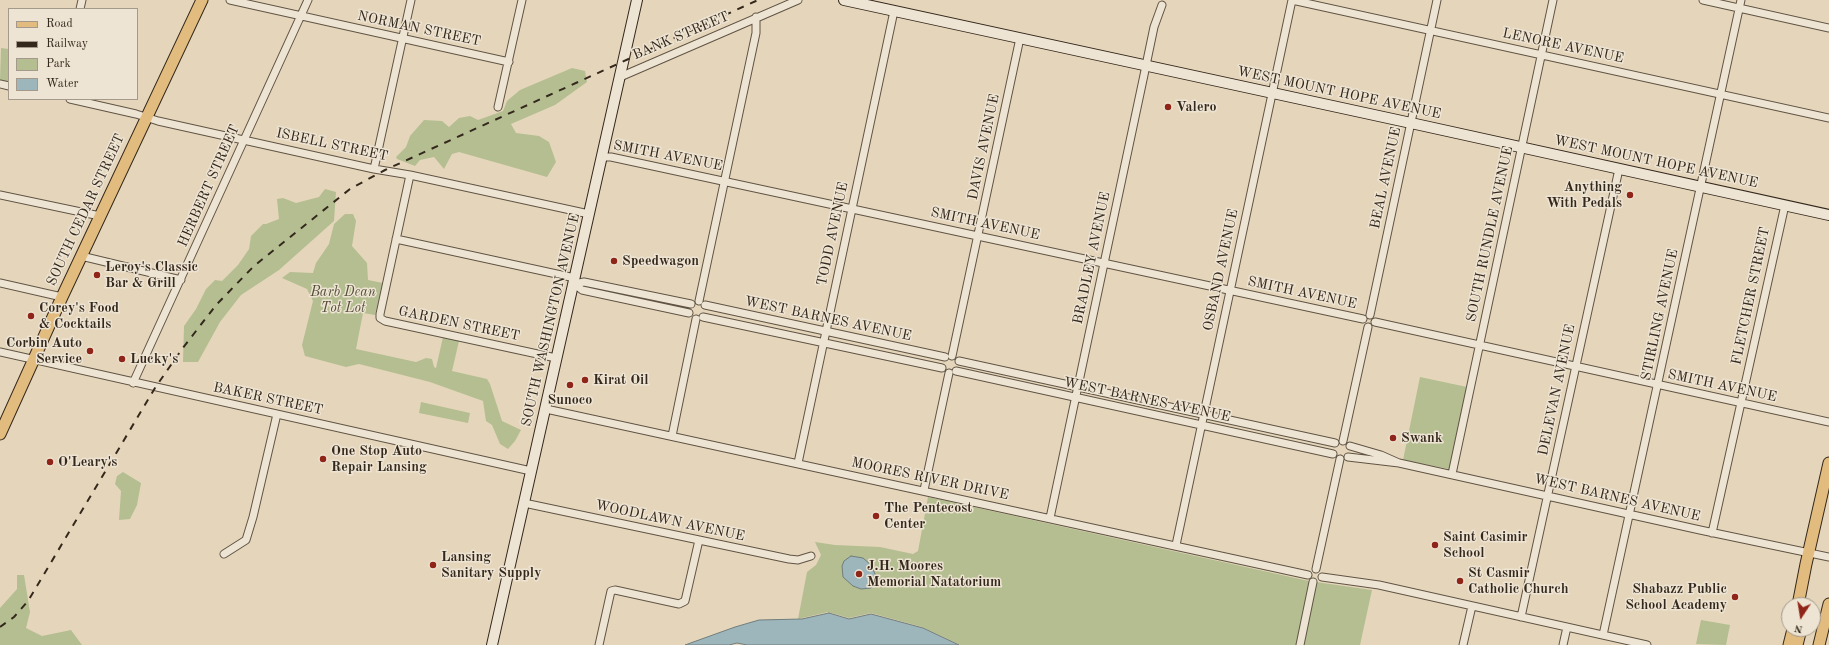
<!DOCTYPE html>
<html>
<head>
<meta charset="utf-8">
<style>
	body { margin:0 }
	#map { position:relative; width:1829px; height:645px; overflow:hidden; background:#e5d6bb; font-family:"Old Standard TT",serif }
	canvas { display:block }
	.legend { position:absolute; left:8px; top:8px; width:130px; height:92px; box-sizing:border-box; background:#eee4d3; border:1px solid #a4998a; margin:0; padding:5px 7px; list-style:none; font-size:12px; color:#34281c }
	.legend li { display:flex; align-items:center; gap:8px; height:20px }
	.legend b { width:20px; border:1px solid #a4998a }
	.north { position:absolute; left:1781px; top:597px; width:40px; height:40px; box-sizing:border-box; background:#eee4d3; border:1px solid #a4998a; border-radius:50%; rotate:192deg; font-size:11px; font-weight:700; line-height:16px; text-align:center; color:#34281c }
	.north::after { content:''; display:block; margin:auto; width:14px; height:18px; background:#8f2418; clip-path:polygon(50% 0,100% 100%,50% 72%,0 100%) }
</style>
</head>
<body>
<div id="map">
<canvas width="1829" height="645"></canvas>
<ul class="legend">
<li><b style="height:5px;background:#e2bb7e"></b>Road</li>
<li><b style="height:5px;background:#34281c"></b>Railway</li>
<li><b style="height:11px;background:#b4be91"></b>Park</li>
<li><b style="height:11px;background:#9cb6bc"></b>Water</li>
</ul>
<div class="north">N</div>
</div>
<script>
const context = document.querySelector('canvas').getContext('2d');
context.lineJoin = 'round';
function fill(path, color) { context.fillStyle = color; context.fill(path, 'evenodd'); }
const poly = rows => new Path2D(rows.map(r => 'M' + r).join(''));
function stroke(path, color, width, dash) { context.strokeStyle = color; context.lineWidth = width; context.lineCap = dash ? 'butt' : 'round'; context.setLineDash(dash || []); context.stroke(path); }
function write(font, color, halo, rows, align = 'center') {
  context.font = font + ' "Old Standard TT",serif'; context.lineWidth = 3; context.setLineDash([]); context.textBaseline = 'middle'; context.strokeStyle = halo; context.fillStyle = color; for (const [text, x, y, turn = 0] of rows) {
    context.save(); context.translate(x, y); context.rotate((+turn || 0) * Math.PI / 180); context.textAlign = isNaN(turn) ? turn : align; if (halo) context.strokeText(text, 0, 0); context.fillText(text, 0, 0); context.restore();
  }
}
fill(poly([
	[1,48,9,49,9,82,0,80],
	[572,68,585,71,587,82,555,105,511,124,516,133,539,136,549,142,556,162,547,177,459,152,452,154,444,169,434,157,420,160,415,166,397,159,396,157,406,147,410,136,424,120,442,121,449,127,459,118,470,116,478,120,503,111,507,101,520,90],
	[325,189,336,192,334,221,279,270,241,295,220,322,198,362,183,362,184,326,196,309,206,289,215,280,222,281,238,265,249,249,251,236,263,224,266,224,279,219,277,199,283,198,296,203,319,197],
	[345,214,353,214,356,221,352,246,367,263,368,280,383,283,375,315,363,313,356,349,416,362,426,358,432,359,434,367,436,368,443,337,459,341,452,371,487,379,490,384,502,421,521,430,515,441,508,449,500,444,492,425,486,421,483,401,430,382,359,364,346,367,305,356,302,345,313,301,307,289,282,278,290,272,313,273,316,263,329,244,334,224],
	[1420,377,1467,387,1449,469,1403,460],
	[421,402,470,413,468,423,419,413],
	[123,472,141,483,137,505,130,519,119,520,121,491,115,484,117,476],
	[928,497,1309,581,1372,590,1360,645,960,645,922,627,871,613,849,618,828,612,798,619,807,572,816,565,821,555,815,542,835,545,880,547,913,554,918,551],
	[17,575,24,575,30,612,26,628,42,636,71,630,82,645,0,645,0,608,17,589],
	[1701,620,1730,625,1726,645,1696,644]
]), '#b4be91');
const water = poly([
	[851,556,863,558,872,566,876,577,875,582,871,588,861,589,853,586,843,577,842,566,844,561,851,556],
	[829,613,849,619,871,614,923,628,959,645,747,645,737,643,729,645,685,645,735,627,759,620,802,619,829,613]
]);
fill(water, '#9cb6bc');
stroke(water, '#727d7c', 1);
const street = poly([
	[230,0,509,62],
	[1292,0,1829,118],
	[1703,0,1829,28],
	[80,9,82,0],
	[620,77,798,0],
	[0,84,9,86],
	[70,99,136,114,158,121,374,169,410,175,589,214],
	[498,107,522,0],
	[602,157,611,157,1363,319],
	[374,169,411,0],
	[410,175,380,314,380,318,385,321,556,358],
	[0,195,100,216],
	[396,239,575,278],
	[81,256,181,280],
	[0,283,62,297],
	[574,284,582,290,689,313],
	[574,284,584,282,691,304],
	[699,301,756,33,756,17],
	[705,305,945,357],
	[1370,315,1437,0],
	[703,317,942,368],
	[1375,322,1829,422],
	[0,352,531,471],
	[952,356,1020,38],
	[959,361,1335,443],
	[956,371,1333,454],
	[133,383,308,0],
	[546,409,1308,575],
	[672,436,696,319],
	[1343,441,1368,327],
	[1348,457,1399,463,1381,455,1350,446],
	[798,463,894,11],
	[1399,463,1700,530,1829,557],
	[1452,474,1553,0],
	[924,490,949,373],
	[524,503,789,559,798,560,811,556],
	[1050,518,1144,75,1154,27,1162,5],
	[1712,533,1785,205],
	[1176,545,1292,0],
	[224,554,246,540,253,517,277,414],
	[1316,569,1340,459],
	[1322,577,1379,585,1647,645],
	[1521,617,1619,169],
	[1603,635,1741,0],
	[599,645,611,591,615,590,679,604,685,601,699,540],
	[1300,645,1313,582],
	[1463,645,1472,606],
	[1563,645,1567,627]
]);
const secondary = poly([
	[844,0,1411,123,1829,215],
	[492,645,637,0]
]);
const primary = poly([
	[0,434,62,297,202,0],
	[1798,605,1806,564,1829,463],
	[1789,645,1793,629],
	[1797,645,1801,629],
	[1819,645,1829,604]
]);
stroke(street, '#605444', 9);
stroke(secondary, '#34281c', 12);
stroke(primary, '#34281c', 13);
stroke(street, '#eee4d3', 7);
stroke(secondary, '#eee4d3', 10);
stroke(primary, '#e2bb7e', 11);
stroke(poly([
	[0,627,14,617,28,601,155,388,182,349,217,304,254,266,350,189,385,170,758,0]
]), '#34281c', 2, [7, 7]);
for (const [x, y, r, color] of [
	[1168,107,4,"#8f2418"],
	[1630,195,4,"#8f2418"],
	[614,261,4,"#8f2418"],
	[97,275,4,"#8f2418"],
	[31,316,4,"#8f2418"],
	[90,351,4,"#8f2418"],
	[122,359,4,"#8f2418"],
	[585,380,4,"#8f2418"],
	[570,385,4,"#8f2418"],
	[1393,438,4,"#8f2418"],
	[323,459,4,"#8f2418"],
	[50,462,4,"#8f2418"],
	[876,516,4,"#8f2418"],
	[1435,545,4,"#8f2418"],
	[433,565,4,"#8f2418"],
	[859,574,4,"#8f2418"],
	[1460,581,4,"#8f2418"],
	[1735,597,4,"#8f2418"]
]) { const dot = new Path2D(); dot.arc(x, y, r, 0, 2 * Math.PI); context.fillStyle = color; context.fill(dot); stroke(dot, '#eee4d3', 1.5); }
write('14px', '#34281c', '#eee4d3', [
	["NORMAN STREET",419,29,12],
	["BANK STREET",681,36,-23],
	["LENORE AVENUE",1563,46,12],
	["WEST MOUNT HOPE AVENUE",1339,93,12],
	["ISBELL STREET",332,145,12],
	["DAVIS AVENUE",984,147,-78],
	["SMITH AVENUE",668,156,11],
	["WEST MOUNT HOPE AVENUE",1656,162,12],
	["BEAL AVENUE",1386,178,-78],
	["HERBERT STREET",209,186,-66],
	["SOUTH CEDAR STREET",86,210,-65],
	["SMITH AVENUE",985,224,12],
	["TODD AVENUE",833,234,-78],
	["SOUTH RUNDLE AVENUE",1490,234,-78],
	["BRADLEY AVENUE",1092,258,-78],
	["OSBAND AVENUE",1221,270,-78],
	["SMITH AVENUE",1302,293,12],
	["FLETCHER STREET",1751,296,-78],
	["STIRLING AVENUE",1660,315,-78],
	["WEST BARNES AVENUE",828,319,12],
	["SOUTH WASHINGTON AVENUE",551,320,-77],
	["GARDEN STREET",459,324,12],
	["SMITH AVENUE",1722,386,12],
	["DELEVAN AVENUE",1557,390,-78],
	["BAKER STREET",268,399,12],
	["WEST BARNES AVENUE",1147,400,12],
	["MOORES RIVER DRIVE",930,479,12],
	["WEST BARNES AVENUE",1617,498,13],
	["WOODLAWN AVENUE",670,521,12]
]);
write('bold 14px', '#34281c', '#eee4d3', [
	["Valero",1176,107],
	["Anything",1622,187,"right"],
	["With Pedals",1622,203,"right"],
	["Speedwagon",622,261],
	["Leroy's Classic",105,267],
	["Bar & Grill",105,283],
	["Corey's Food",39,308],
	["& Cocktails",39,324],
	["Corbin Auto",82,343,"right"],
	["Service",82,359,"right"],
	["Lucky's",130,359],
	["Kirat Oil",593,380],
	["Sunoco",570,400,"center"],
	["Swank",1401,438],
	["One Stop Auto",331,451],
	["Repair Lansing",331,467],
	["O'Leary's",58,462],
	["The Pentecost",884,508],
	["Center",884,524],
	["Saint Casimir",1443,537],
	["School",1443,553],
	["Lansing",441,557],
	["Sanitary Supply",441,573],
	["J.H. Moores",867,566],
	["Memorial Natatorium",867,582],
	["St Casmir",1468,573],
	["Catholic Church",1468,589],
	["Shabazz Public",1727,589,"right"],
	["School Academy",1727,605,"right"]
], 'left');
write('italic 14px', '#544e39', '#eee4d3', [
	["Barb Dean",343,292],
	["Tot Lot",343,308]
]);
</script>
</body>
</html>
